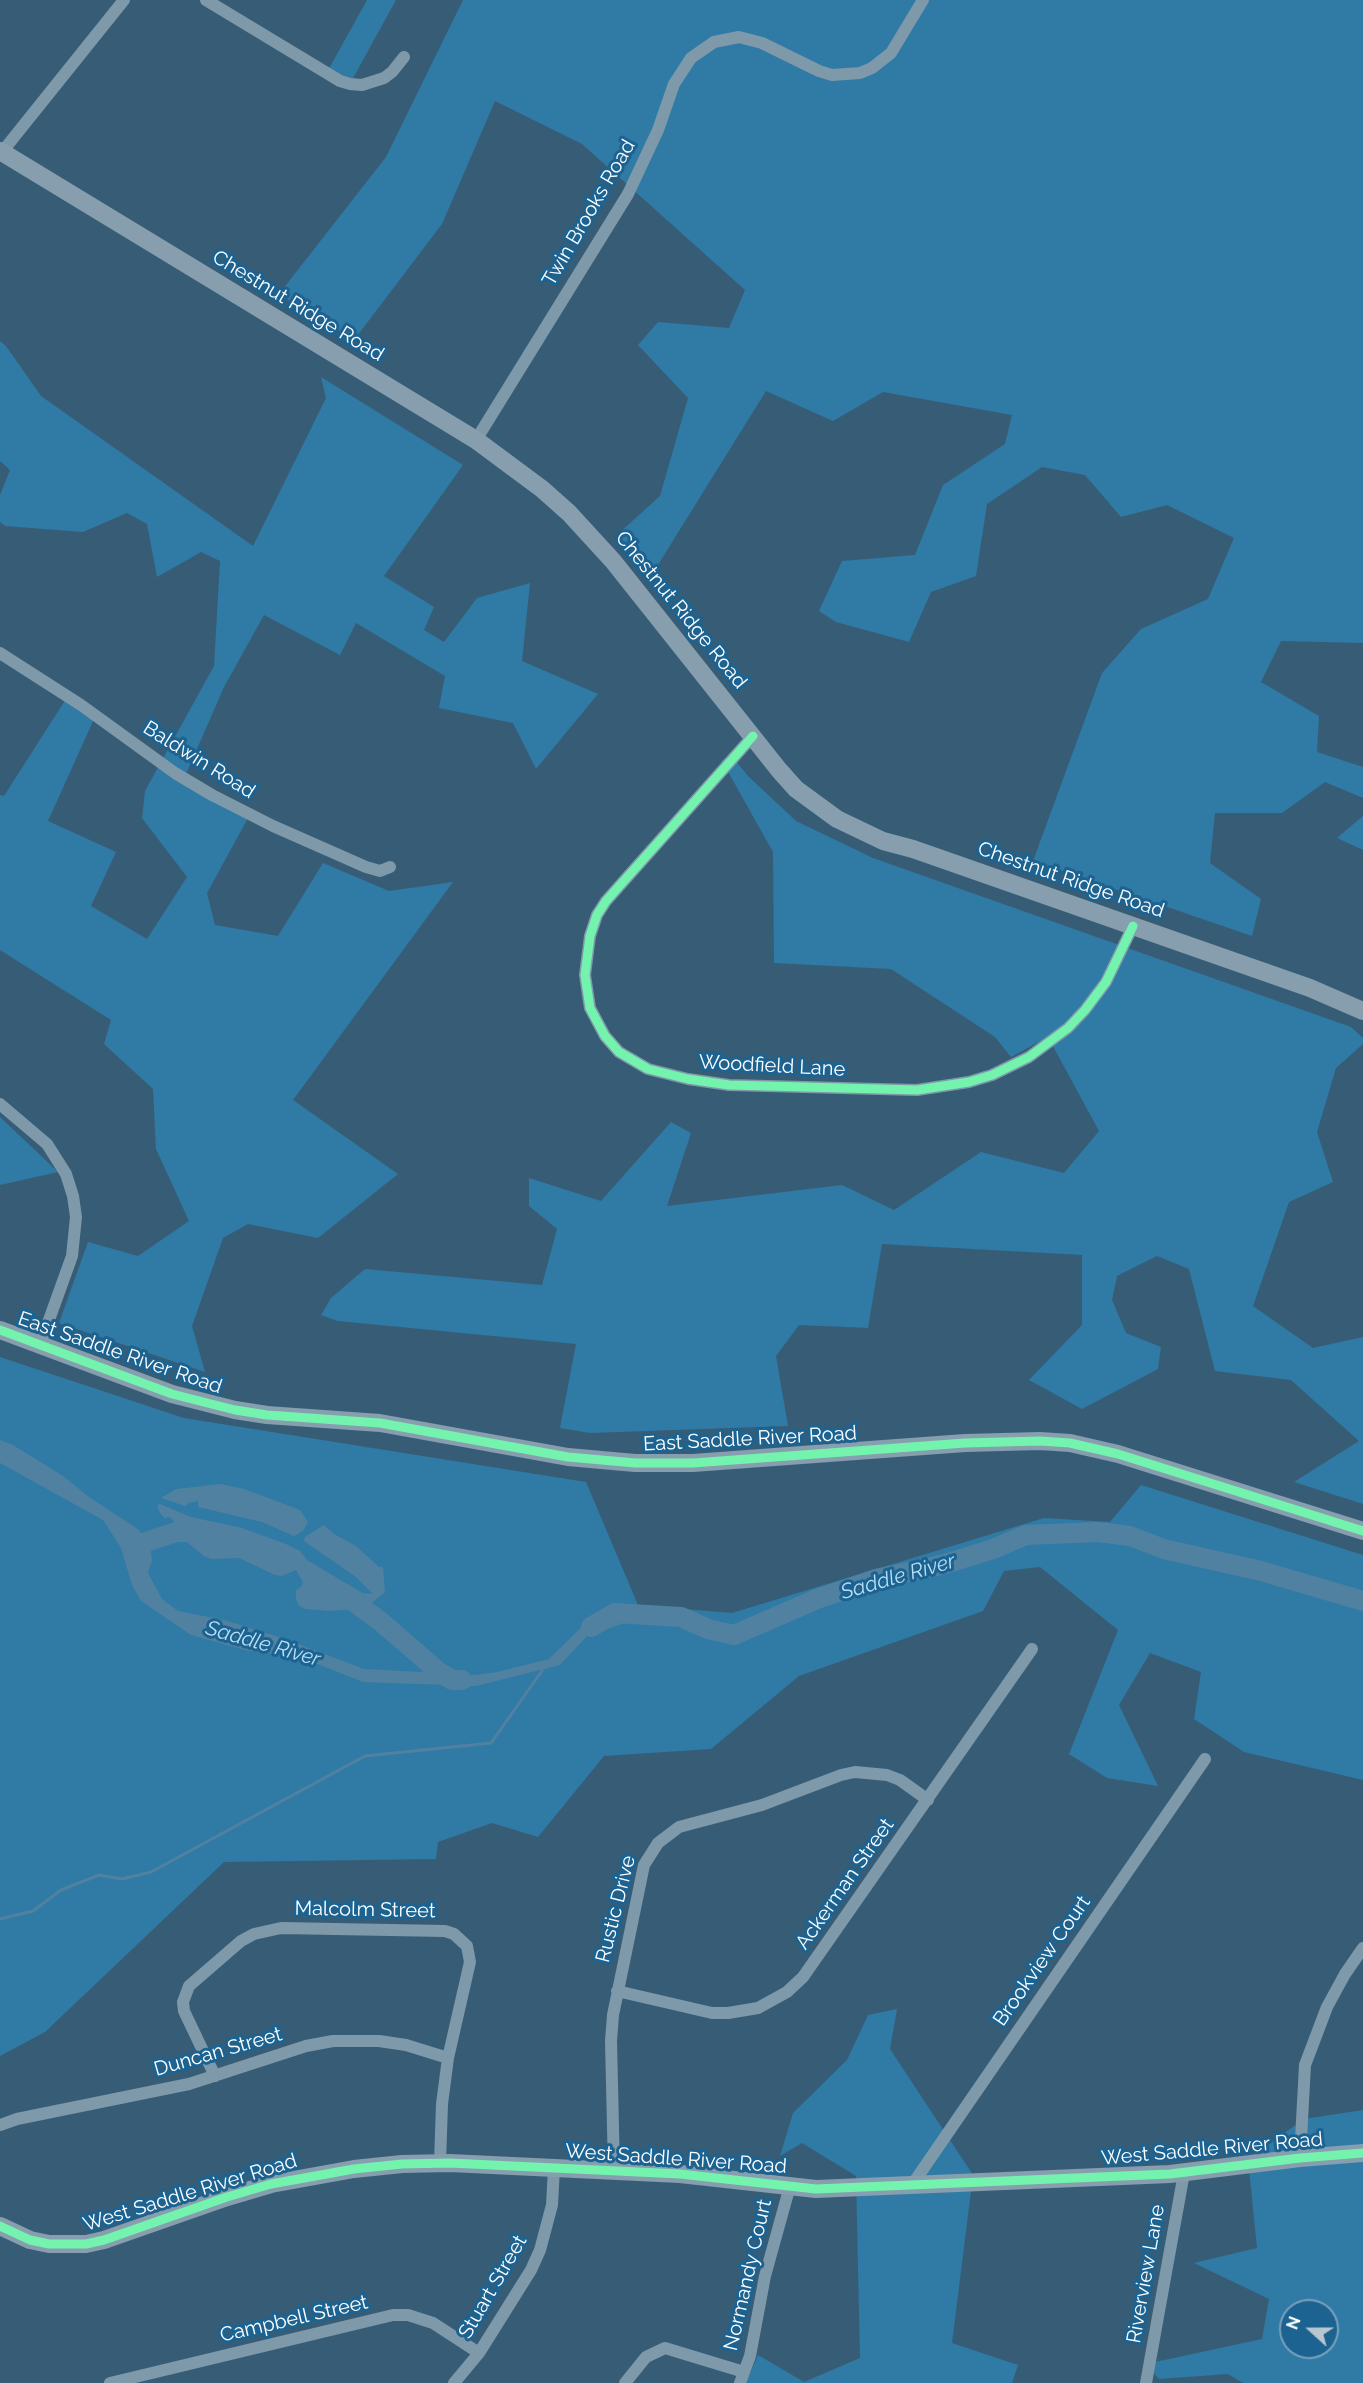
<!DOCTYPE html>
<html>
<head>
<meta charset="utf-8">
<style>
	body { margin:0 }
	#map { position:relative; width:1363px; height:2383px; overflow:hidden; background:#375d76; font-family:Raleway,sans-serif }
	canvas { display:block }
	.north { position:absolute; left:1279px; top:2299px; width:60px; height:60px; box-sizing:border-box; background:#1c6391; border:2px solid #77a1bd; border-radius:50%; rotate:291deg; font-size:16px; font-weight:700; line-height:24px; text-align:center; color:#fff }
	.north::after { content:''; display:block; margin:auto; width:21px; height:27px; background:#b9c6cf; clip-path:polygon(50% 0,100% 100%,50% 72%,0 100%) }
</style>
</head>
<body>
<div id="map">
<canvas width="1363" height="2383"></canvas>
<div class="north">N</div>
</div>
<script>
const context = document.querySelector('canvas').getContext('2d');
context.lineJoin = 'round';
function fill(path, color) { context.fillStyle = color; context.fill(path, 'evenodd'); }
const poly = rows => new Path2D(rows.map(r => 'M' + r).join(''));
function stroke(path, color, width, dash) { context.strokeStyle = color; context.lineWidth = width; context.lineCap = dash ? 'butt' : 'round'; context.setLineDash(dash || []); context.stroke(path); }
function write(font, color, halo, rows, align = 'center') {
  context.font = font + ' Raleway,sans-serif'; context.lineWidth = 6; context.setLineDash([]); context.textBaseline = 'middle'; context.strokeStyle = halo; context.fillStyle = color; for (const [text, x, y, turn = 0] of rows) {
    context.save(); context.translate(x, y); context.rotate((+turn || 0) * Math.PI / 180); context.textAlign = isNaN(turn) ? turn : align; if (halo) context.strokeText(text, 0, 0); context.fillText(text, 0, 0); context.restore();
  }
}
fill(poly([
	[367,0,396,0,352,80,326,74],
	[463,0,1363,0,1363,643,1281,641,1261,682,1319,716,1317,752,1363,767,1363,798,1325,782,1282,813,1215,813,1210,863,1261,899,1252,936,1033,861,1102,673,1141,629,1208,599,1234,538,1167,505,1121,517,1085,475,1042,467,987,504,976,576,931,592,909,642,836,622,819,611,842,561,915,555,943,485,1005,444,1012,415,883,392,833,421,766,391,651,576,618,534,660,496,688,398,638,345,658,322,729,328,745,290,582,144,495,101,442,224,354,340,279,294,386,157],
	[0,341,6,346,41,396,253,546,326,398,321,377,463,465,384,576,434,607,424,630,444,642,477,598,530,583,522,661,598,694,536,769,513,723,439,708,445,676,356,623,340,655,264,615,224,687,183,781,248,818,207,893,215,925,278,936,323,863,389,891,453,882,293,1100,398,1174,318,1238,248,1224,223,1238,192,1326,205,1372,59,1323,88,1242,138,1256,189,1221,156,1149,153,1089,104,1044,111,1020,0,950,0,795,4,796,66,699,94,719,48,821,116,852,91,906,147,939,187,877,142,818,145,791,214,666,220,561,201,552,157,577,147,524,127,513,83,532,5,526,0,522,0,495,10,470,0,461],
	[730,754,748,776,796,821,873,858,1351,1027,1363,1038,1363,1044,1336,1068,1317,1132,1333,1182,1289,1202,1253,1306,1313,1348,1363,1337,1363,1504,1294,1482,1359,1441,1291,1380,1215,1371,1189,1269,1157,1256,1117,1276,1112,1300,1126,1333,1161,1347,1158,1369,1082,1409,1029,1380,1082,1325,1082,1255,882,1244,868,1328,799,1325,776,1356,788,1426,590,1433,560,1428,576,1344,338,1321,321,1315,331,1298,365,1269,542,1285,557,1229,529,1206,529,1178,601,1201,671,1122,691,1133,667,1206,842,1185,894,1210,981,1152,1064,1173,1099,1131,1048,1037,1011,1057,995,1037,891,969,774,963,773,852,722,761],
	[1363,816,1363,850,1337,838],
	[0,1117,58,1172,0,1185],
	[0,1357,184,1418,586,1482,638,1605,732,1613,1044,1518,1110,1522,1141,1485,1363,1555,1363,1780,1244,1752,1194,1719,1201,1672,1150,1653,1119,1705,1158,1786,1107,1778,1069,1754,1118,1630,1040,1567,1004,1571,983,1611,799,1676,711,1749,604,1756,538,1837,492,1823,438,1842,436,1859,224,1862,45,2032,0,2056],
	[897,2009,890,2049,973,2175,952,2343,1018,2365,1012,2383,746,2383,758,2355,804,2382,860,2358,856,2176,802,2143,780,2156,793,2113,847,2060,868,2015],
	[1363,2110,1363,2383,1243,2383,1228,2374,1159,2379,1146,2364,1262,2339,1269,2299,1194,2263,1257,2248,1248,2159,1304,2119],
	[1291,2311,1327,2311,1327,2347,1291,2347]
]), '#307aa6');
fill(poly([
	[0,1440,13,1445,63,1476,89,1497,139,1530,151,1551,152,1561,148,1573,162,1599,178,1611,224,1620,285,1639,364,1669,475,1675,497,1672,549,1659,595,1614,612,1610,622,1624,587,1636,560,1665,476,1686,363,1682,300,1657,249,1651,191,1635,141,1601,132,1585,121,1548,103,1520,0,1463],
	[221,1484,244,1489,300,1510,308,1522,303,1531,294,1536,262,1522,198,1507,198,1501,189,1503,185,1506,161,1498,176,1489],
	[160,1504,191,1517,242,1528,286,1544,300,1551,307,1560,354,1588,363,1593,373,1594,356,1577,304,1541,305,1537,324,1525,334,1534,356,1546,379,1567,383,1567,385,1592,373,1602,353,1609,330,1611,305,1609,298,1605,296,1598,296,1590,301,1587,303,1582,296,1570,282,1576,275,1575,239,1558,212,1559,204,1556,183,1539,175,1529,173,1520,169,1517,165,1518,160,1513,157,1505]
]), '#5181a0');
stroke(poly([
	[0,1919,33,1911,61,1890,99,1875,122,1879,151,1872,365,1756,491,1743,544,1668]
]), '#5181a0', 3);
stroke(poly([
	[126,1533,137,1545,176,1532,203,1532],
	[339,1591,380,1621,439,1672,452,1680,462,1680],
	[591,1627,615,1613,681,1617,708,1629,734,1635,817,1599,876,1579,945,1564,993,1549,1026,1535,1098,1532,1130,1536,1164,1549,1261,1571,1363,1601]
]), '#5181a0', 20);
stroke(poly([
	[206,0,340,81,350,84,362,85,384,78,392,72,404,57],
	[2,152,124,0],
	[476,440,628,194,658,130,674,84,691,58,714,42,739,37,762,43,819,71,832,75,860,73,872,68,891,53,923,0],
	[0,653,81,705,175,773,212,795,273,826,366,867,380,871,390,867],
	[753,736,606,901,597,915,590,936,585,975,590,1008,605,1036,619,1052,648,1069,688,1079,729,1085,917,1090,969,1082,992,1075,1029,1057,1068,1028,1085,1010,1106,982,1133,926],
	[0,1104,47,1144,66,1174,73,1196,76,1217,72,1256,40,1345],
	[617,1991,712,2013,728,2013,758,2008,787,1992,803,1977,1032,1649],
	[215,2076,184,2011,183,2002,189,1986,241,1941,254,1934,281,1928,445,1931,454,1934,467,1946,470,1962,448,2058,442,2104,440,2163],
	[0,2125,17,2119,189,2084,306,2046,333,2041,379,2041,406,2045,448,2058],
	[1300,2158,1305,2065,1327,2007,1345,1974,1363,1948],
	[614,2171,611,2041,613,2015,644,1865,658,1843,679,1827,762,1805,841,1775,855,1772,887,1775,900,1780,928,1800],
	[912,2185,1205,1759],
	[110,2383,393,2315,408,2315,433,2323,479,2353],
	[454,2383,479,2353,531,2270,540,2250,552,2205,554,2168],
	[625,2383,646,2357,665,2348,744,2372],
	[740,2383,750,2356,765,2276,790,2186],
	[1146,2383,1184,2173]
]), '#7e99a9', 12);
stroke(poly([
	[0,151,476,440,542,489,569,513,613,561,779,770,796,789,837,819,883,841,913,849,1310,988,1363,1011],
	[0,1330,172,1394,235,1410,267,1415,380,1423,568,1457,635,1463,693,1463,965,1443,1040,1441,1070,1443,1118,1454,1363,1531],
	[0,2226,30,2240,49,2244,86,2244,104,2240,227,2197,271,2184,354,2169,402,2164,450,2163,680,2174,816,2189,1170,2174,1300,2158,1363,2153]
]), '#869eae', 18);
stroke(poly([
	[753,736,606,901,597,915,590,936,585,975,590,1008,605,1036,619,1052,648,1069,688,1079,729,1085,917,1090,969,1082,992,1075,1029,1057,1068,1028,1085,1010,1106,982,1133,926],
	[0,1330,172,1394,235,1410,267,1415,380,1423,568,1457,635,1463,693,1463,965,1443,1040,1441,1070,1443,1118,1454,1363,1531],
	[0,2226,30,2240,49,2244,86,2244,104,2240,227,2197,271,2184,354,2169,402,2164,450,2163,680,2174,816,2189,1170,2174,1300,2158,1363,2153]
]), '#73f3ae', 9);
write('20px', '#fff', '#1c6391', [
	["Twin Brooks Road",589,213,-60],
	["Chestnut Ridge Road",298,306,31],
	["Chestnut Ridge Road",681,610,51],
	["Baldwin Road",199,760,32],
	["Chestnut Ridge Road",1071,880,19],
	["Woodfield Lane",772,1066,3],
	["East Saddle River Road",120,1353,19],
	["East Saddle River Road",750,1439,-3],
	["Ackerman Street",845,1884,-55],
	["Rustic Drive",616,1909,-76],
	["Malcolm Street",365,1910,1],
	["Brookview Court",1042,1961,-55],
	["Duncan Street",218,2052,-16],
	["West Saddle River Road",1212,2149,-5],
	["West Saddle River Road",676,2159,4],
	["West Saddle River Road",190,2193,-17],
	["Riverview Lane",1146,2274,-80],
	["Normandy Court",748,2275,-77],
	["Stuart Street",493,2287,-60],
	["Campbell Street",294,2319,-13]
]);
write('italic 21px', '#b8def5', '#1c6391', [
	["Saddle River",898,1577,-16],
	["Saddle River",263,1644,16]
]);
</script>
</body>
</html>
